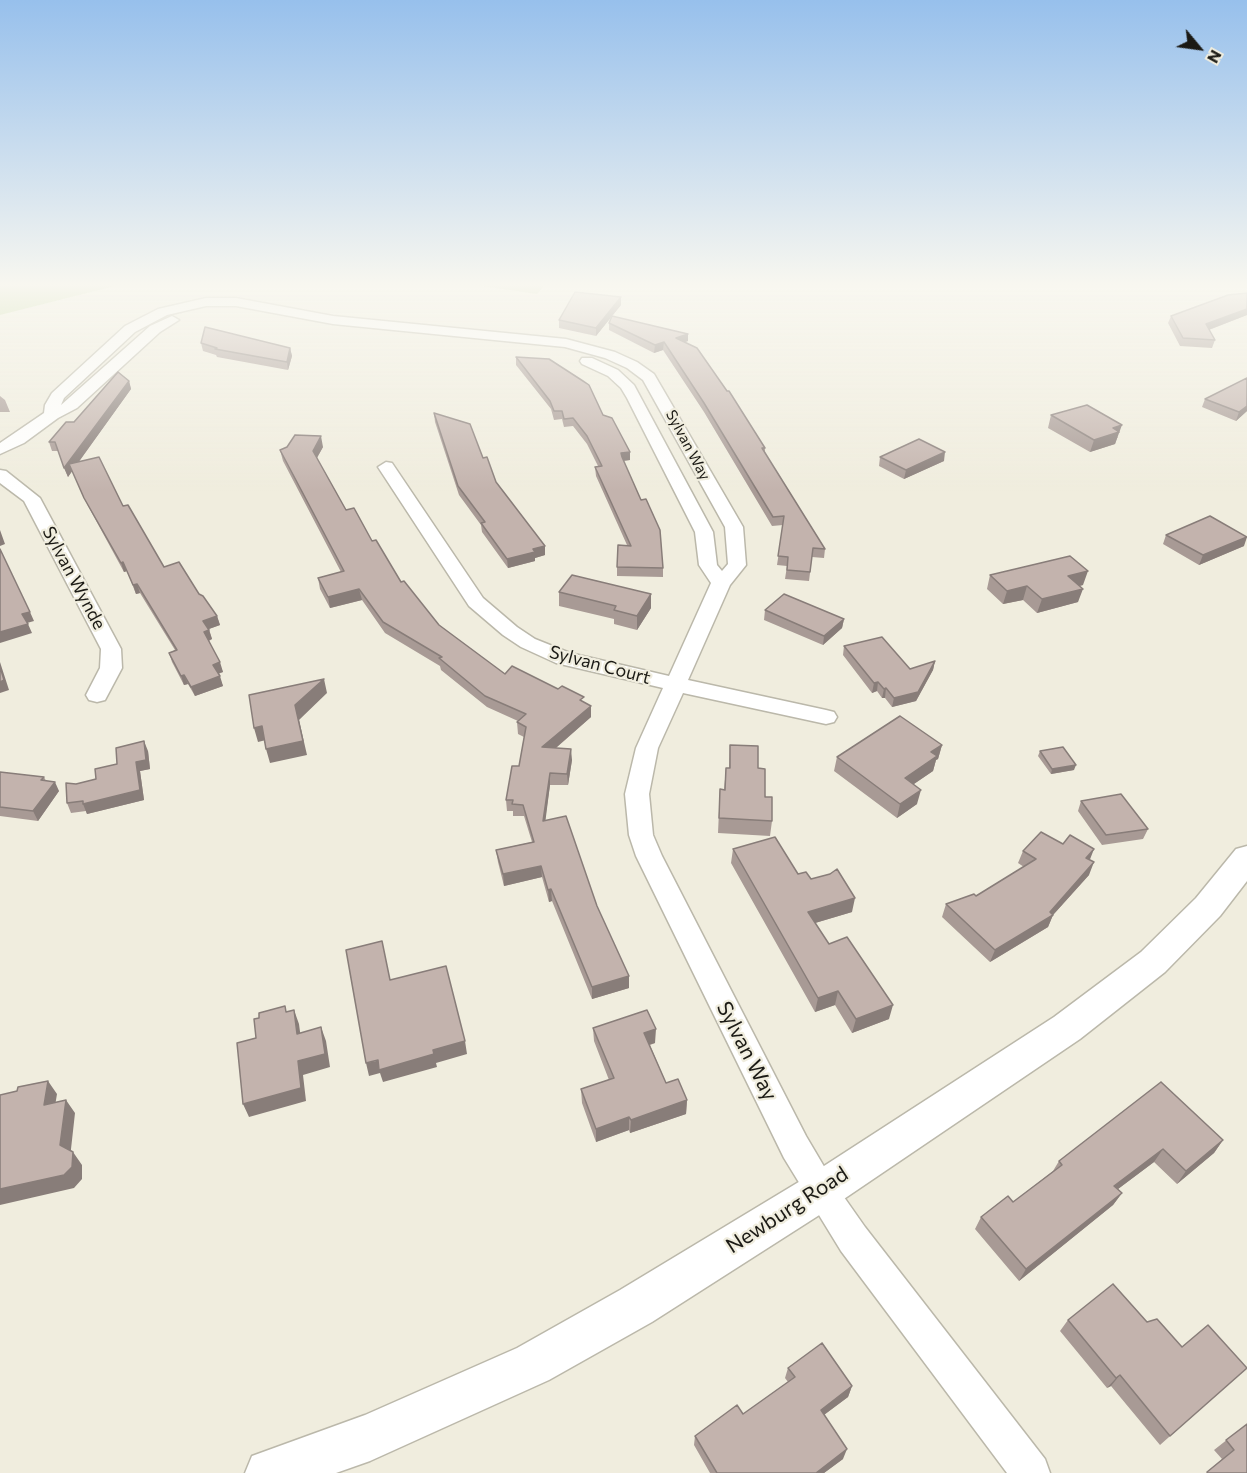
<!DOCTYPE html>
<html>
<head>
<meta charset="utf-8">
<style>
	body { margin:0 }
	#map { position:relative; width:1247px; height:1473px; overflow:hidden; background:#f0edde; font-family:Commissioner,sans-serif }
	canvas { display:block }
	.north { position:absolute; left:1169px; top:18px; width:60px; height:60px; -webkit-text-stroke:4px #f0edde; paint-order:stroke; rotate:119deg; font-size:16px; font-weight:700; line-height:24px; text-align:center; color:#1b1a15 }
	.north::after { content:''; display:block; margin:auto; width:21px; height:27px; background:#1b1a15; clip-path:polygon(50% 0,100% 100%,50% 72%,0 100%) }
</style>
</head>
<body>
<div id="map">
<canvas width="1247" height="1473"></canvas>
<div class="north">N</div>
</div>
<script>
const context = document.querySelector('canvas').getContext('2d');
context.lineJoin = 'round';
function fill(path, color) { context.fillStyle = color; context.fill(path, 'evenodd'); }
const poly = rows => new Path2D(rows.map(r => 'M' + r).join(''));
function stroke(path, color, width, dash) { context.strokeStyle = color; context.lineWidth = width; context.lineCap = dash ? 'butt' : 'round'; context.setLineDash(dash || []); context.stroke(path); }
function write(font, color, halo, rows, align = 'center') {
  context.font = font + ' Commissioner,sans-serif'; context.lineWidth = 4.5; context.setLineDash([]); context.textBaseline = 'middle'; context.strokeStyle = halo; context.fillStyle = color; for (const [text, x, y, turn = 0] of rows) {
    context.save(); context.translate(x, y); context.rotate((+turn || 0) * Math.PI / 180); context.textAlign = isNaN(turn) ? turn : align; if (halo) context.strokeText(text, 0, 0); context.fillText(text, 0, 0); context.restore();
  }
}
fill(poly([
	[0,284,123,284,0,315],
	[468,284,546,284,537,294]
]), '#bbd592');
const minor = poly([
	[206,298,236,298,333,316,566,339,615,352,637,362,654,374,743,527,746,565,730,585,688,680,826,710,834,712,837,717,834,722,826,724,683,693,658,748,649,794,653,835,662,856,806,1136,832,1180,865,1227,1045,1459,1050,1473,1007,1473,841,1251,784,1158,636,856,629,835,625,794,636,748,663,688,556,663,521,647,503,635,469,606,378,467,386,462,392,463,483,598,517,627,535,639,570,653,669,676,711,583,699,565,695,532,627,398,621,388,608,376,582,364,580,361,582,358,592,358,618,370,634,385,713,532,717,565,722,571,728,564,725,527,643,380,627,368,605,358,565,347,333,324,236,306,206,306,167,315,135,332,64,398,61,405,150,326,172,316,179,320,160,332,77,408,58,418,24,443,0,454,0,443,44,413,45,405,52,393,125,326,158,309,206,298],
	[0,470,6,471,40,498,121,649,122,668,105,700,97,702,89,700,86,695,100,668,101,649,24,501,0,483,0,470]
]);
const major = poly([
	[1247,846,1247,881,1220,916,1165,972,1080,1039,835,1205,652,1322,549,1380,370,1461,336,1473,245,1473,252,1456,365,1415,517,1348,620,1290,807,1177,1054,1017,1141,952,1196,898,1236,849,1247,846]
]);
stroke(minor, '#bbb8aa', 3);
stroke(major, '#bbb8aa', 3);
fill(minor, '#fff');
fill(major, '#fff');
fill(poly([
	[621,305,612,316,688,334,688,341,685,342,765,448,765,453,825,549,824,558,812,557,809,581,785,579,787,566,777,565,783,525,772,526,704,412,663,350,654,353,609,330,609,323,612,316,596,336,559,328,559,320],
	[1247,315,1209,330,1215,340,1212,348,1180,346,1168,323,1171,316],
	[201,343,290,348,292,356,288,370,217,357,216,355,203,351],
	[516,357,603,415,630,452,630,460,623,461,663,568,663,577,617,576,617,567,627,545,596,476,595,467,598,466,587,444,573,426,564,427,562,419,554,420,551,409,516,365],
	[129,381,131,389,79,461,123,506,164,567,199,594,217,616,220,625,209,629,212,639,209,641,223,672,218,674,223,686,195,696,188,684,184,685,172,662,169,653,175,650,140,593,136,594,127,571,124,572,88,506,72,471,68,477,58,451,52,451,49,442,74,422],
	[0,396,5,400,10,412,0,412],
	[1205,399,1247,411,1236,421,1202,407],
	[434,413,483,458,496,482,545,555,535,558,535,561,508,568,482,532,481,525,459,495,435,422],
	[1051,415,1118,437,1117,438,1115,444,1090,452,1048,428],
	[323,447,317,458,346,510,372,541,401,582,439,625,505,674,584,702,591,717,556,748,572,760,568,785,550,785,545,820,597,906,629,988,592,999,552,901,549,902,542,877,504,886,498,862,496,850,532,842,524,816,513,816,513,811,507,811,506,800,519,766,524,737,518,734,517,722,518,721,487,707,441,670,440,666,385,633,362,600,330,608,320,589,318,578,341,572,283,461,280,450],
	[880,457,944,461,904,479,879,466],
	[1166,535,1244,546,1199,565,1163,544],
	[990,575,1083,585,1080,586,1078,602,1037,613,1023,600,1003,604,987,589],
	[559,592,651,608,637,630,614,624,614,619,559,606],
	[765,610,844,619,842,628,823,645,764,620],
	[844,646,910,669,935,661,933,670,916,701,892,707,885,698,882,698,877,691,872,693,843,655],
	[730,745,758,768,772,821,770,836,718,833,720,789,724,790,726,768,729,768],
	[942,745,938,759,936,760,933,771,914,784,917,804,897,818,834,771,837,757],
	[148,751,150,769,140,771,144,800,87,814,86,811,71,813,67,803,76,784,96,779,117,764],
	[1040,751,1074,770,1051,774,1038,756],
	[0,772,44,777,46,781,59,791,38,821,0,816],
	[1081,801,1148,829,1143,839,1102,845,1078,811],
	[733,849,811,879,830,874,852,912,815,923,829,944,889,1019,852,1033,835,1005,815,1012,731,863],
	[1023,851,1090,860,1089,875,1053,915,1048,927,990,962,942,917,946,904,976,896,1024,867,1018,863],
	[593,1028,655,1043,650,1045,666,1083,687,1100,686,1114,630,1133,629,1130,596,1142,582,1103,581,1089,609,1080,594,1041],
	[1223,1140,1214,1153,1177,1184,1154,1162,1118,1189,1122,1193,1113,1205,1019,1281,975,1229,981,1217,1013,1202,1053,1171,1059,1161],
	[1068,1320,1147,1322,1182,1347,1247,1368,1160,1445,1111,1386,1107,1388,1060,1331],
	[788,1368,852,1386,848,1397,824,1415,843,1459,824,1473,710,1473,694,1445,695,1436,743,1414,788,1382,785,1378],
	[1247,1424,1247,1473,1206,1473,1222,1459,1214,1450]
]), '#a89a95');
fill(poly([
	[621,297,621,305,596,336,596,328],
	[1247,309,1247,315,1203,332,1206,324],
	[688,334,688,341,675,346,676,338],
	[664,342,663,350,654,353,655,345],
	[290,348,292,356,288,370,287,362],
	[129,381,131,389,68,477,64,468],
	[1247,406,1247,411,1236,421,1239,412],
	[1122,425,1115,444,1090,452,1094,440,1113,428],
	[321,436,323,447,315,461,313,451],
	[630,452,630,460,621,461,621,453],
	[945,452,944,461,904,479,906,470],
	[0,530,5,544,0,546],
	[1247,537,1244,546,1199,565,1203,555],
	[545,546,545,555,535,558,535,561,508,568,507,559,533,549],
	[123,562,127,571,124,572,121,563],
	[1088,571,1083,585,1064,589,1068,576],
	[137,584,140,593,136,594,133,585],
	[1027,586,1023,600,1003,604,1007,591],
	[359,589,362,600,330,608,328,597],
	[1083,589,1078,602,1037,613,1042,599],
	[651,594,651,608,637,630,637,616],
	[30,612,34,621,27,623,22,614],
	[217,616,220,625,206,630,203,621],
	[844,619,842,628,823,645,824,636],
	[28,624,32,633,0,643,0,632],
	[209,630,212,639,207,641,204,632],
	[935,661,933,670,916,701,892,707,894,698],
	[0,662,9,690,0,693],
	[220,662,223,672,216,674,213,665],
	[184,675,188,684,184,685,181,676],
	[220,676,223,686,195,696,191,687],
	[324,679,327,693,299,720,307,755,270,763,266,749,295,705],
	[878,682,877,691,872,693,874,683],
	[886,688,885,698,882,698,884,689],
	[591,706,591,717,543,759,542,747],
	[262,726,266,740,258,742,254,728],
	[144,741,148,751,150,769,140,771,144,800,87,814,83,804,136,762],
	[942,745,938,759,936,760,933,771,902,792,905,778,931,752],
	[571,749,572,760,568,785,567,774],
	[1076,765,1074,770,1051,774,1052,769],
	[550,773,550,785,544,832,543,821],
	[55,782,59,791,38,821,33,811],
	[921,790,917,804,897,818,900,804],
	[1094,849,1089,862,1086,858],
	[1094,862,1089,875,1053,915,1048,927,990,962,995,950,1050,912],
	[541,866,542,877,504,886,503,874],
	[551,889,552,901,549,902,548,890],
	[855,898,852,912,805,926,808,912],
	[629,976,629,988,592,999,592,987],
	[838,991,835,1005,815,1012,818,998],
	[893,1005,889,1019,852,1033,856,1019],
	[294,1010,299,1024,302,1047,297,1034],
	[321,1027,326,1041,330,1067,303,1075,306,1101,249,1117,243,1104,298,1061],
	[656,1029,655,1043,644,1046,644,1033],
	[465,1041,467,1054,436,1063,437,1067,383,1082,380,1073,369,1076,366,1063,433,1050],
	[48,1081,57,1094,53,1118,44,1105],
	[66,1100,75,1113,70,1158,60,1145],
	[687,1100,686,1114,630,1133,631,1120],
	[629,1117,629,1130,596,1142,596,1129],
	[1223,1140,1214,1153,1177,1184,1186,1171],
	[1163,1149,1154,1162,1106,1198,1114,1186],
	[73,1152,82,1165,82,1179,74,1188,0,1205,0,1189],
	[1122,1193,1113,1205,1019,1281,1026,1269],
	[1120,1375,1111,1386,1107,1388,1116,1378],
	[852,1386,848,1397,817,1420,821,1410],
	[847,1449,843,1459,824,1473,816,1473]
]), '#887d79');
const building = poly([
	[575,292,621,297,596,328,559,320,575,292],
	[1247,293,1247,309,1206,324,1215,340,1183,338,1171,316,1228,295,1247,293],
	[612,316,688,334,676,338,697,348,727,391,729,391,765,448,762,448,825,549,813,548,810,572,787,570,788,557,778,556,784,516,773,517,704,403,664,342,655,345,609,323,612,316],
	[205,327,290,348,287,362,215,349,217,348,201,343,205,327],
	[516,357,549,359,583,381,589,385,603,415,612,418,630,452,621,453,622,457,641,500,646,499,660,530,663,568,617,567,618,545,631,546,595,467,602,466,587,436,573,418,564,419,562,411,554,411,550,401,516,357],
	[118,372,129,381,64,468,55,442,49,442,66,422,74,422,118,372],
	[1247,378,1247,406,1239,412,1205,399,1247,378],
	[1087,405,1122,425,1113,428,1119,432,1094,440,1051,415,1087,405],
	[434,413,470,424,483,458,487,457,496,482,545,546,533,549,535,552,507,559,481,523,485,522,458,486,434,413],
	[295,435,321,436,313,451,346,510,354,508,372,541,376,540,401,582,404,581,439,625,505,674,512,666,558,689,562,686,584,697,580,700,591,706,542,747,571,749,567,774,550,773,543,821,566,816,597,906,629,976,592,987,551,889,548,890,541,866,503,874,496,850,534,842,523,805,512,804,513,800,506,800,512,766,519,766,526,727,517,722,526,714,485,696,439,658,442,657,383,622,359,589,328,597,318,578,344,571,280,450,287,447,295,435],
	[919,439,945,452,906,470,880,457,919,439],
	[99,457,123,506,128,505,164,567,179,562,199,594,203,596,217,616,203,621,209,630,204,632,220,662,213,665,220,676,191,687,184,675,181,676,169,653,177,650,137,584,133,585,123,562,121,563,84,498,69,464,99,457],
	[1210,516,1247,537,1203,555,1166,535,1210,516],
	[0,549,30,612,22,614,28,624,0,632,0,549],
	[1070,556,1088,571,1068,576,1083,589,1042,599,1027,586,1007,591,990,575,1070,556],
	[572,575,651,594,637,616,614,610,616,606,559,592,572,575],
	[784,594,844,619,824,636,765,610,784,594],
	[882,637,910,669,935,661,918,692,894,698,886,688,884,689,878,682,874,683,844,646,882,637],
	[0,667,4,680,0,682,0,667],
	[324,679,295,705,303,741,266,749,262,726,254,728,249,695,324,679],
	[900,716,942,745,931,752,937,756,905,778,921,790,900,804,837,757,900,716],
	[144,741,146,760,136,762,140,790,83,804,83,801,67,803,66,783,76,784,96,779,95,769,117,764,116,748,144,741],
	[730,745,758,746,758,768,765,769,765,797,772,797,772,821,719,818,720,789,725,790,726,768,730,768,730,745],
	[1063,747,1076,765,1052,769,1040,751,1063,747],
	[0,772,44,777,41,780,55,782,33,811,0,807,0,772],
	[1121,794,1148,829,1106,835,1081,801,1121,794],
	[1041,832,1063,844,1070,835,1094,849,1086,858,1094,862,1050,912,1053,915,995,950,946,904,974,894,976,896,1036,859,1023,851,1041,832],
	[775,837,798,874,806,872,811,879,830,874,837,869,855,898,808,912,829,944,847,937,893,1005,856,1019,838,991,818,998,733,849,775,837],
	[382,941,390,980,446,966,465,1041,433,1050,434,1054,379,1070,378,1060,366,1063,346,950,382,941],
	[285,1006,286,1012,294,1010,297,1034,321,1027,325,1054,298,1061,301,1088,243,1104,237,1043,256,1038,254,1019,259,1018,259,1013,285,1006],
	[647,1010,656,1029,644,1033,666,1083,678,1079,687,1100,631,1120,629,1117,596,1129,581,1089,614,1078,593,1028,647,1010],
	[48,1081,44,1105,66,1100,60,1145,73,1152,72,1167,64,1175,0,1189,0,1095,17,1091,18,1087,48,1081],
	[1161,1082,1223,1140,1186,1171,1163,1149,1114,1186,1122,1193,1026,1269,981,1217,1008,1196,1013,1202,1062,1165,1059,1161,1161,1082],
	[1113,1284,1147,1322,1157,1319,1182,1347,1208,1325,1247,1368,1170,1436,1120,1375,1116,1378,1068,1320,1113,1284],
	[822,1343,852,1386,821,1410,847,1449,816,1473,717,1473,695,1436,737,1405,743,1414,795,1377,788,1368,822,1343],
	[1247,1424,1247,1473,1208,1473,1207,1472,1234,1450,1226,1440,1247,1424]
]);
fill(building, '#c3b3ad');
stroke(building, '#887d79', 1.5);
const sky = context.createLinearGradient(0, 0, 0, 491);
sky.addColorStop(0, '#97c0ec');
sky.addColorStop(0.58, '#f8f7f0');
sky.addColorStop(1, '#f8f7f000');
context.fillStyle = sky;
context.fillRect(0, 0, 1247, 491);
write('15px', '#1b1a15', '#f0edde', [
	["Sylvan Way",688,445,62]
]);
write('18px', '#1b1a15', '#f0edde', [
	["Sylvan Wynde",74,578,62],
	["Sylvan Court",600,665,15]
]);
write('21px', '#1b1a15', '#f0edde', [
	["Sylvan Way",747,1051,63],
	["Newburg Road",787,1210,-33]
]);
</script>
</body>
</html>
